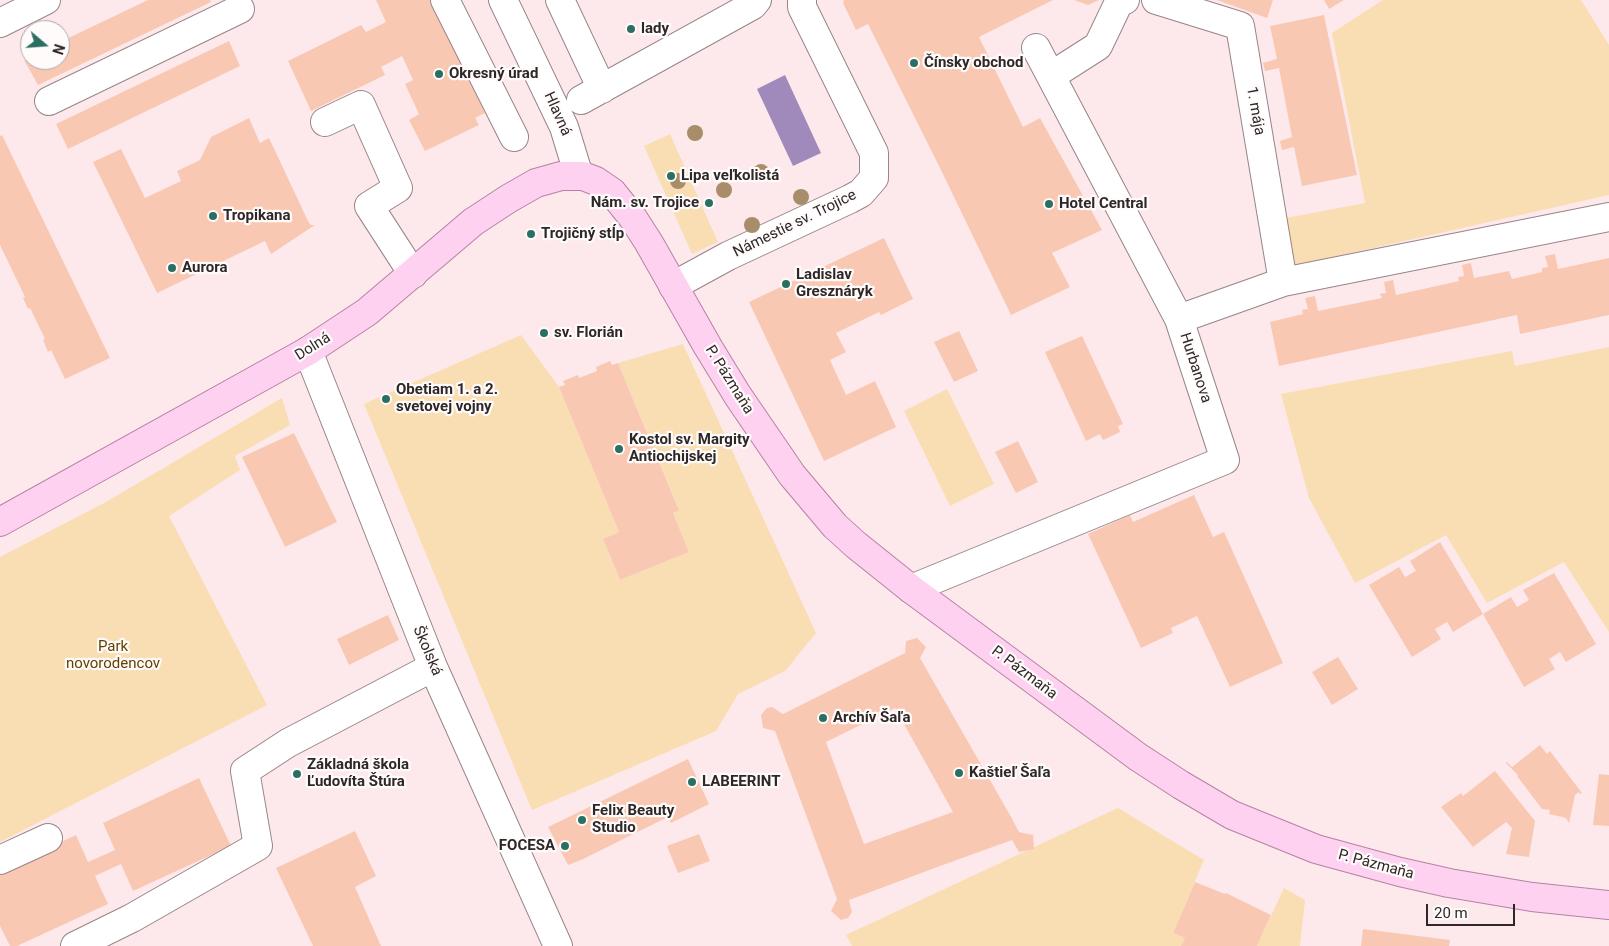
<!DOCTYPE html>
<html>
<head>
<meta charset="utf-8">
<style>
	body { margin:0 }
	#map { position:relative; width:1609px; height:946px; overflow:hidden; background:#fde9eb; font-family:Roboto,sans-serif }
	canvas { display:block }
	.north { position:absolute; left:20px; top:20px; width:50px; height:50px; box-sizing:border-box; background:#fffbfb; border:1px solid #aba6a6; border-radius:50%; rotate:108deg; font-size:14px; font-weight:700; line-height:20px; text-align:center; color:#2e2727 }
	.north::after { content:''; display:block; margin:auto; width:18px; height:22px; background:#2b6f63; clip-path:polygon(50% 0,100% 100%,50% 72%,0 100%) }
	.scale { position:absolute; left:1426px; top:904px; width:89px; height:22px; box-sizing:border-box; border:2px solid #2e2727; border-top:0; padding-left:6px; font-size:15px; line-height:18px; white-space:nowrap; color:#2e2727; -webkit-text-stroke:4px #fffbfb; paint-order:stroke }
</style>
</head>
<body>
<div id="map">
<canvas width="1609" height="946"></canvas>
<div class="north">N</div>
<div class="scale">20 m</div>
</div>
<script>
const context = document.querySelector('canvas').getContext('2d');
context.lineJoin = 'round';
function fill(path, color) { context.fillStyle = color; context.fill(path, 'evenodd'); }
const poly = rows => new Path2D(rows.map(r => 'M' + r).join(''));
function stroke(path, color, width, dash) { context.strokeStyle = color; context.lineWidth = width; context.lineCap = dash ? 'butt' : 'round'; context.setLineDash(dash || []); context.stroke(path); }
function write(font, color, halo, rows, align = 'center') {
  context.font = font + ' Roboto,sans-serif'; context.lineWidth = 4.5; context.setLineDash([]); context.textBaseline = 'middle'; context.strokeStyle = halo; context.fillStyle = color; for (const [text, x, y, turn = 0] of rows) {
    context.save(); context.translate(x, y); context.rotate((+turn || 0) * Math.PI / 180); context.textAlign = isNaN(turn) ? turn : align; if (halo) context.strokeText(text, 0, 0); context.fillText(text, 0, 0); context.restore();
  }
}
fill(poly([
	[1383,0,1581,0,1609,45,1609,195,1289,267,1281,219,1365,203,1332,33],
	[670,134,718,242,692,254,644,146],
	[521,335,559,387,619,532,603,539,620,580,689,552,673,513,679,509,618,363,683,344,816,633,785,671,738,694,716,731,532,810,364,404],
	[1609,347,1609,632,1564,562,1487,603,1446,535,1355,583,1309,498,1281,394,1512,351,1515,366],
	[947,389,994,484,950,506,904,411],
	[282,398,290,425,235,456,240,470,169,516,267,705,0,842,0,557,106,502],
	[1118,808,1204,860,1173,933,1185,938,1181,946,852,946,846,935],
	[1284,888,1305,900,1300,946,1257,946]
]), '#f9ddb3');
fill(poly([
	[785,75,821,153,793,166,757,89]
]), '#a08abc');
fill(poly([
	[148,0,210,0,211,2,38,85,24,60,30,57,30,60,60,60,60,42],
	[376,0,435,0,449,36,485,113,475,118,479,125,425,151,409,120,419,114,405,84,413,80,402,56,381,67,385,75,311,111,288,61,361,25,366,32,386,22],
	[844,0,1053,0,979,37,1023,127,1040,118,1102,230,1052,253,1070,287,1011,315,940,168,868,24,856,30,843,3],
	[1074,0,1099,0,1088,5],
	[1217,0,1273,0,1267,18],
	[1324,0,1344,0,1329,9],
	[1324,15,1357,175,1302,186,1294,147,1282,150,1280,141,1292,137,1279,68,1265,71,1263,63,1277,59,1270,26],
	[229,41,240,66,68,149,56,124],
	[249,118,260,143,269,138,270,140,308,221,311,225,315,225,271,254,265,241,157,293,93,162,121,149,145,198,181,181,177,171,200,160,211,137],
	[2,135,110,358,65,379,51,350,48,352,43,340,45,339,30,308,28,309,23,298,25,297,0,245,0,136],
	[884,238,913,299,881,315,879,312,836,333,846,352,830,360,846,395,875,381,896,427,824,461,749,302],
	[1555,254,1558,269,1609,258,1609,315,1520,334,1517,315,1279,366,1270,322,1303,314,1302,310,1308,309,1305,298,1315,296,1318,311,1382,298,1380,294,1386,293,1384,282,1393,280,1396,295,1459,281,1458,277,1464,276,1462,265,1471,263,1474,278,1509,271,1512,279,1542,272,1542,268,1548,267,1545,256],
	[959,331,978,371,954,382,934,342],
	[1082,336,1123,424,1118,426,1120,432,1103,440,1100,434,1086,441,1045,352],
	[610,361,612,365,618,363,679,510,673,513,689,552,620,580,603,539,619,532,559,387,565,385,563,381,578,375,579,378,597,371,596,367],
	[294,433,337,522,285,547,242,457],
	[1018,441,1038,482,1016,493,995,452],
	[1194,495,1213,537,1224,532,1283,663,1230,687,1197,616,1171,628,1173,633,1141,648,1088,534,1130,515,1133,522],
	[1440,542,1483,614,1511,597,1517,607,1529,600,1523,590,1554,573,1596,644,1566,662,1560,652,1549,659,1555,669,1524,687,1483,614,1453,632,1447,622,1435,629,1441,639,1412,657,1369,585,1399,567,1405,577,1416,571,1410,561],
	[388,615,399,640,349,665,337,639],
	[917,638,926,647,920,658,1010,815,1019,832,1033,835,1034,849,1019,852,1012,840,932,869,849,900,852,912,848,918,841,920,831,911,837,899,775,731,763,728,761,715,767,708,772,707,783,714,905,653,906,641],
	[895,708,953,812,864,844,826,742],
	[1338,657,1358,689,1332,705,1312,672],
	[1540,745,1547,754,1550,751,1582,793,1580,794,1579,792,1575,795,1569,823,1566,818,1549,814,1550,810,1542,809,1517,776,1518,775,1506,763,1507,762,1512,767],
	[688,759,709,804,671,823,668,817,581,860,568,865,548,827],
	[1495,771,1535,821,1529,857,1506,854,1512,828,1506,822,1473,847,1441,807,1461,793,1463,796],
	[1599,774,1609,775,1609,826,1593,825],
	[199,778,231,846,133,891,121,864,95,876,108,904,17,946,10,946,0,926,0,871,76,835,88,862,115,850,103,823],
	[355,831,376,876,355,887,381,946,313,946,276,868],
	[699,834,710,861,678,873,667,846],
	[1195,882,1225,894,1226,893,1271,915,1257,946,1181,946,1185,938,1173,933],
	[1363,929,1450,940,1449,946,1361,946]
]), '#f9c8b3');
const minor = poly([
	[445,0,514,137],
	[503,0,564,127,579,176],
	[560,0,602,89],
	[1156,0,1240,26,1283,282],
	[0,23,46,0],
	[1051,76,1098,46,1119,2,1125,0],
	[581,100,753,5,757,0],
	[49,101,240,9],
	[325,122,361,105,398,188,369,206,413,274],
	[673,286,728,256,850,199,861,193,874,178,874,153,802,7,802,0],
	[1179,319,1283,282,1609,217],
	[308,351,433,667,558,946],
	[911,589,1225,460,1179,319,1036,48],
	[0,860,48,838],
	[75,946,132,918,258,846,245,771,288,743,433,667]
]);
const major = poly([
	[0,522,308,351,367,312,473,222,508,199,536,183,561,176,583,176,596,181,612,192,633,218,649,243,708,347,738,396,792,475,835,526,856,545,911,589,1138,757,1181,785,1232,815,1316,849,1400,872,1449,883,1532,897,1609,905]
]);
stroke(minor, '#978587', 30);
stroke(major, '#b582a4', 30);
stroke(minor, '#fff', 28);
stroke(major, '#fed1f1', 28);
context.fillStyle = '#a88d6a';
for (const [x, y] of [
	[695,133],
	[761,172],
	[678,181],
	[724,190],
	[801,197],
	[752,225]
]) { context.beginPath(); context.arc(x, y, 8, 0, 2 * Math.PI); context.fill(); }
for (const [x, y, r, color] of [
	[631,29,5,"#2b6f63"],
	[914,63,5,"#2b6f63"],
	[439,74,5,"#2b6f63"],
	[671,176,5,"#2b6f63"],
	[709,203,5,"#2b6f63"],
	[1049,204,5,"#2b6f63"],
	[213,216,5,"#2b6f63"],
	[531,234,5,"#2b6f63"],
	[172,268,5,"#2b6f63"],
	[786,284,5,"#2b6f63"],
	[544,333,5,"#2b6f63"],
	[386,399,5,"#2b6f63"],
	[619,449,5,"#2b6f63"],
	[823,718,5,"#2b6f63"],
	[959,773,5,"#2b6f63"],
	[297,774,5,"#2b6f63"],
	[692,782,5,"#2b6f63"],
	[582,820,5,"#2b6f63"],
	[565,846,5,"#2b6f63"]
]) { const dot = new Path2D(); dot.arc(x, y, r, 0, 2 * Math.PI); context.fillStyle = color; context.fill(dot); stroke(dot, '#fffbfb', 2); }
write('bold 15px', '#2e2727', '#fffbfb', [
	["lady",641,29],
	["Čínsky obchod",924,63],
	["Okresný úrad",449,74],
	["Lipa veľkolistá",681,176],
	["Nám. sv. Trojice",699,203,"right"],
	["Hotel Central",1059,204],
	["Tropikana",223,216],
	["Trojičný stĺp",541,234],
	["Aurora",182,268],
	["Ladislav",796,275],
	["Gresznáryk",796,292],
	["sv. Florián",554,333],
	["Obetiam 1. a 2.",396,390],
	["svetovej vojny",396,407],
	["Kostol sv. Margity",629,440],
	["Antiochijskej",629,457],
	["Archív Šaľa",833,718],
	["Základná škola",307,765],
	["Ľudovíta Štúra",307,782],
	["Kaštieľ Šaľa",969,773],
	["LABEERINT",702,782],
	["Felix Beauty",592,811],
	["Studio",592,828],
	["FOCESA",555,846,"right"]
], 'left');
write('15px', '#2e2727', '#fffbfb', [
	["1. mája",1255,111,80],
	["Hlavná",557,114,66],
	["Námestie sv. Trojice",795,224,-26],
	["Dolná",313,347,-32],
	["Hurbanova",1195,368,72],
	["P. Pázmaňa",729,380,58],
	["Školská",427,651,67],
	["P. Pázmaňa",1024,673,37],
	["P. Pázmaňa",1376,865,15]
]);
write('15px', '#624200', '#fffbfb', [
	["Park",113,647],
	["novorodencov",113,664]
]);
</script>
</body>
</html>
